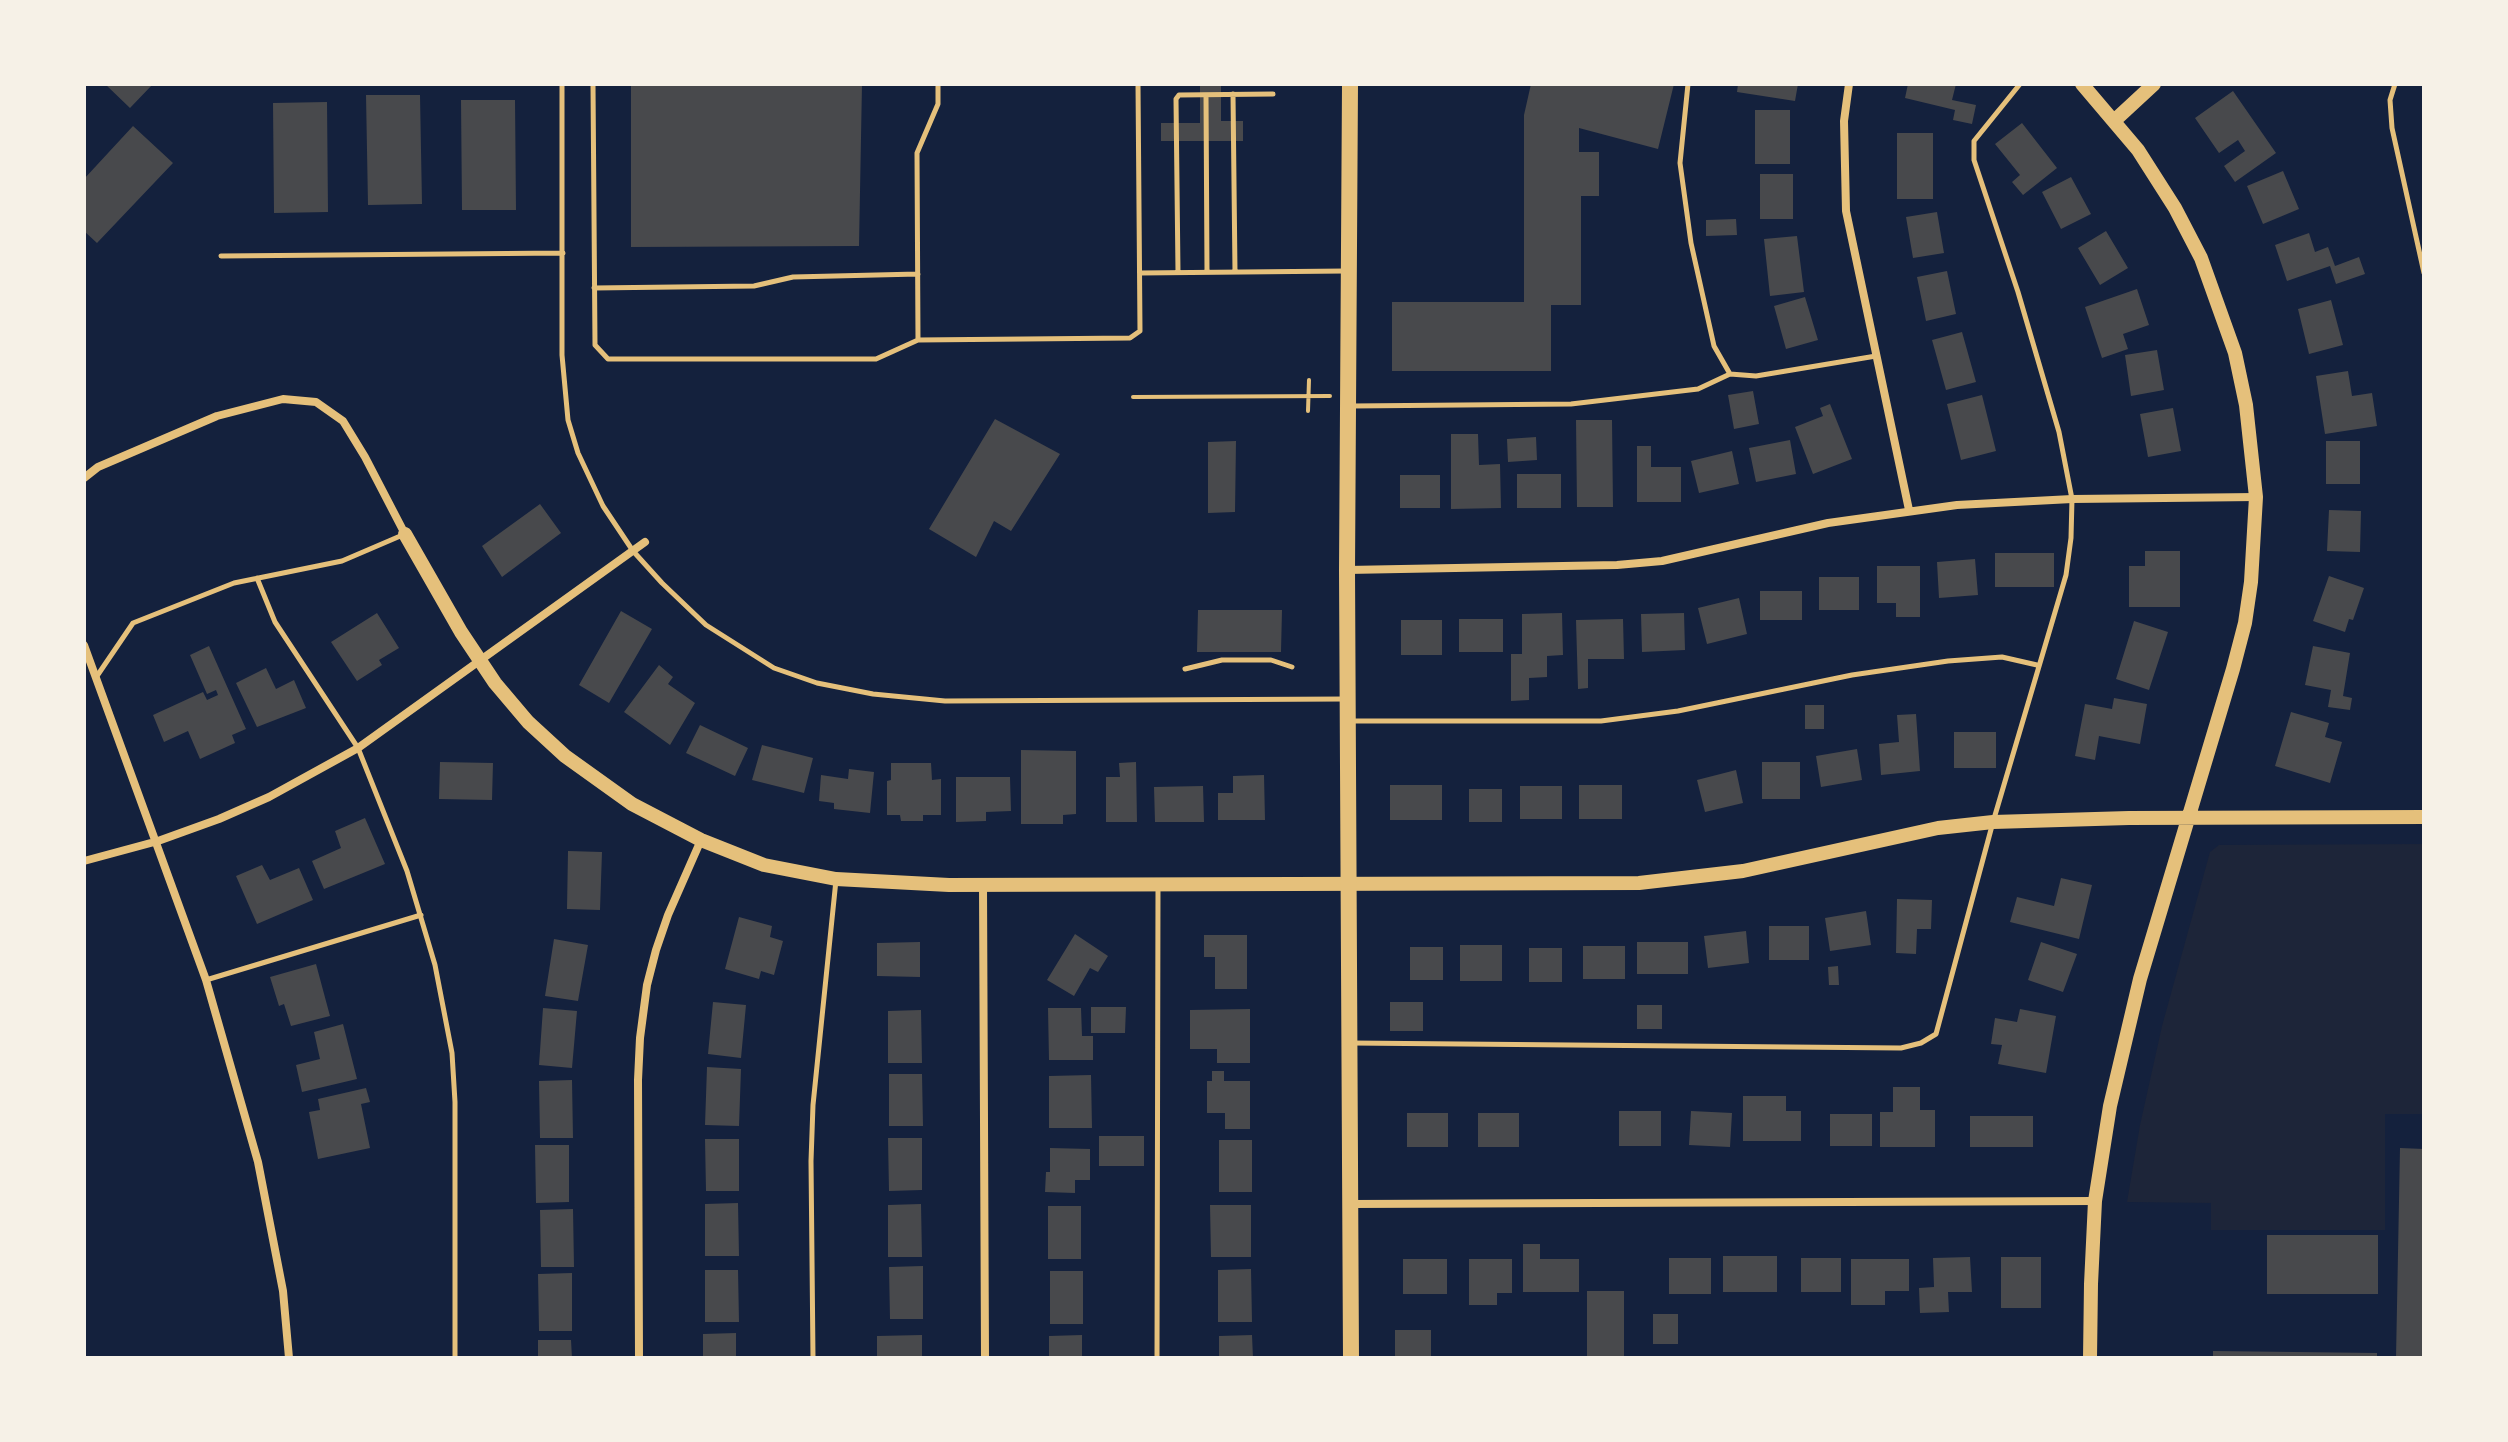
<!DOCTYPE html>
<html>
<head>
<meta charset="utf-8">
<style>
	body { margin:0 }
	#map { position:relative; width:2508px; height:1442px; overflow:hidden; background:#14213d; font-family:Rubik,sans-serif }
	canvas { display:block }
	.frame { position:absolute; inset:0; border:86px solid #f6f1e7; pointer-events:none }
</style>
</head>
<body>
<div id="map">
<canvas width="2508" height="1442"></canvas>
<div class="frame"></div>
</div>
<script>
const context = document.querySelector('canvas').getContext('2d');
context.lineJoin = 'round';
function fill(path, color) { context.fillStyle = color; context.fill(path, 'evenodd'); }
const poly = rows => new Path2D(rows.map(r => 'M' + r).join(''));
function stroke(path, color, width, dash) { context.strokeStyle = color; context.lineWidth = width; context.lineCap = dash ? 'butt' : 'round'; context.setLineDash(dash || []); context.stroke(path); }
fill(poly([
	[2424,844,2424,1114,2385,1114,2385,1230,2211,1230,2211,1203,2127,1202,2140,1125,2162,1026,2210,852,2219,845]
]), '#1d2539');
fill(poly([
	[105,84,153,84,130,108],
	[631,84,862,84,859,246,631,247],
	[1200,84,1221,84,1221,121,1243,121,1243,141,1161,141,1161,123,1200,123],
	[1531,84,1674,84,1658,149,1579,128,1579,152,1599,152,1599,196,1581,196,1581,305,1551,305,1551,371,1392,371,1392,302,1524,302,1524,115],
	[1738,84,1798,84,1795,101,1737,92],
	[1908,84,1956,84,1952,100,1976,105,1972,124,1953,120,1955,110,1905,98],
	[2233,91,2276,153,2235,182,2224,166,2245,151,2238,140,2219,153,2195,118],
	[366,95,420,95,422,204,368,205],
	[461,100,515,100,516,210,462,210],
	[327,102,328,212,274,213,273,103],
	[1755,110,1790,110,1790,164,1755,164],
	[2022,123,2057,168,2023,195,2012,182,2020,175,1995,144],
	[133,126,173,163,97,243,84,231,84,179],
	[1897,133,1933,133,1933,199,1897,199],
	[2283,171,2299,209,2263,224,2247,186],
	[1760,174,1793,174,1793,219,1760,219],
	[2071,177,2091,214,2061,229,2042,192],
	[1937,212,1944,253,1913,258,1906,217],
	[1736,219,1737,235,1706,236,1706,220],
	[2106,231,2128,268,2100,285,2078,248],
	[2309,233,2315,252,2328,247,2335,266,2359,257,2365,274,2336,284,2330,266,2287,281,2275,245],
	[1797,236,1804,292,1770,296,1764,239],
	[1947,271,1956,314,1926,321,1917,277],
	[2137,289,2149,325,2123,334,2128,349,2102,358,2085,307],
	[1805,297,1818,340,1786,349,1774,306],
	[2331,300,2343,345,2309,354,2298,309],
	[1962,332,1976,382,1946,390,1932,340],
	[2157,350,2164,390,2131,396,2125,355],
	[2348,371,2352,396,2372,393,2377,426,2325,434,2316,376],
	[1753,391,1759,424,1734,429,1728,395],
	[1982,395,1996,451,1961,460,1947,404],
	[1830,404,1852,459,1813,474,1795,427,1823,416,1820,408],
	[2173,408,2181,451,2148,457,2140,414],
	[995,419,1060,454,1011,531,994,521,976,557,929,529],
	[1576,420,1612,420,1613,507,1577,507],
	[1451,434,1478,434,1479,465,1500,464,1501,508,1451,509],
	[1536,437,1537,460,1508,462,1507,439],
	[1790,440,1796,474,1756,482,1749,448],
	[1236,441,1235,512,1208,513,1208,442],
	[2326,441,2360,441,2360,484,2326,484],
	[1637,446,1651,446,1651,467,1681,467,1681,502,1637,502],
	[1732,451,1739,484,1699,493,1691,461],
	[1517,474,1561,474,1561,508,1517,508],
	[1400,475,1440,475,1440,508,1400,508],
	[540,504,561,533,502,577,482,546],
	[2329,510,2361,511,2360,552,2327,551],
	[2145,551,2180,551,2180,607,2129,607,2129,566,2145,566],
	[1995,553,2054,553,2054,587,1995,587],
	[1975,559,1978,595,1939,598,1937,562],
	[1877,566,1920,566,1920,617,1896,617,1896,603,1877,603],
	[2329,576,2364,588,2353,620,2349,619,2345,632,2313,621],
	[1819,577,1859,577,1859,610,1819,610],
	[1760,591,1802,591,1802,620,1760,620],
	[1739,598,1747,634,1707,644,1698,608],
	[1198,610,1282,610,1281,652,1197,652],
	[621,611,652,629,609,703,579,685],
	[377,613,399,648,379,660,382,665,357,681,331,642],
	[1562,613,1563,655,1547,656,1547,677,1529,678,1529,700,1511,701,1511,654,1522,654,1522,614],
	[1684,613,1685,650,1642,652,1641,614],
	[1459,619,1503,619,1503,652,1459,652],
	[1623,619,1624,659,1588,659,1588,688,1578,689,1576,620],
	[1401,620,1442,620,1442,655,1401,655],
	[2134,621,2168,632,2149,690,2116,679],
	[209,646,246,729,232,735,235,743,200,759,188,731,164,742,153,715,203,692,207,700,218,695,216,690,207,694,190,655],
	[2313,646,2350,653,2343,696,2352,698,2350,710,2328,707,2331,690,2305,685],
	[659,665,673,677,668,684,695,703,670,745,624,712],
	[266,668,276,689,294,680,306,708,257,727,236,683],
	[2114,698,2147,704,2140,744,2099,736,2095,760,2075,756,2085,704,2112,709],
	[1805,705,1824,705,1824,729,1805,729],
	[2291,712,2329,723,2325,737,2342,742,2330,783,2275,766],
	[1916,714,1920,771,1881,775,1879,744,1899,742,1897,715],
	[700,725,748,748,735,776,686,753],
	[1954,732,1996,732,1996,768,1954,768],
	[762,745,813,758,804,793,752,780],
	[1857,749,1862,780,1821,787,1816,756],
	[1021,750,1076,751,1076,814,1063,815,1063,824,1021,824],
	[440,762,493,763,492,800,439,799],
	[1136,762,1137,822,1106,822,1106,777,1120,777,1119,763],
	[1762,762,1800,762,1800,799,1762,799],
	[891,763,931,763,932,780,941,779,941,815,923,815,923,821,901,821,900,815,887,815,887,781,891,780],
	[849,769,874,772,870,813,834,809,834,803,819,801,821,775,848,779],
	[1736,770,1743,803,1705,812,1697,780],
	[1264,775,1265,820,1218,820,1218,793,1233,793,1233,776],
	[956,777,1010,777,1011,811,986,812,986,821,956,822],
	[1390,785,1442,785,1442,820,1390,820],
	[1579,785,1622,785,1622,819,1579,819],
	[1203,786,1204,822,1155,822,1154,787],
	[1520,786,1562,786,1562,819,1520,819],
	[1469,789,1502,789,1502,822,1469,822],
	[365,818,385,864,324,889,312,861,341,848,335,831],
	[568,851,602,852,600,910,567,909],
	[262,865,270,880,299,868,313,900,257,924,236,876],
	[2061,878,2092,885,2079,939,2010,922,2017,897,2054,906],
	[1897,899,1932,900,1931,929,1917,929,1916,954,1896,953],
	[1866,911,1871,945,1830,951,1825,918],
	[739,917,772,926,770,937,783,941,774,975,761,971,759,979,725,969],
	[1769,926,1809,926,1809,960,1769,960],
	[1746,931,1749,963,1708,968,1704,936],
	[1075,934,1108,956,1098,972,1090,968,1074,996,1047,980],
	[1204,935,1247,935,1247,989,1215,989,1215,957,1204,957],
	[554,939,588,945,578,1001,545,996],
	[920,942,920,977,877,976,877,943],
	[1637,942,1688,942,1688,974,1637,974],
	[2041,942,2077,954,2063,992,2028,980],
	[1460,945,1502,945,1502,981,1460,981],
	[1583,946,1625,946,1625,979,1583,979],
	[1410,947,1443,947,1443,980,1410,980],
	[1529,948,1562,948,1562,982,1529,982],
	[316,964,330,1016,291,1026,284,1004,279,1006,270,977],
	[1838,966,1839,985,1829,985,1828,967],
	[713,1002,746,1005,741,1058,708,1054],
	[1390,1002,1423,1002,1423,1031,1390,1031],
	[1637,1005,1662,1005,1662,1029,1637,1029],
	[1091,1007,1126,1007,1125,1033,1091,1033],
	[543,1008,577,1011,572,1068,539,1065],
	[1048,1008,1081,1008,1082,1036,1093,1036,1093,1060,1049,1060],
	[1250,1009,1250,1063,1217,1063,1217,1049,1190,1049,1190,1010],
	[2020,1009,2056,1016,2046,1073,1998,1064,2002,1045,1991,1044,1995,1018,2017,1022],
	[921,1010,922,1063,888,1063,888,1011],
	[343,1024,357,1079,302,1092,296,1065,320,1059,314,1032],
	[707,1067,741,1069,739,1126,705,1125],
	[1212,1071,1224,1071,1224,1081,1250,1081,1250,1129,1225,1129,1225,1113,1207,1113,1207,1081,1212,1081],
	[889,1074,922,1074,923,1126,889,1126],
	[1091,1075,1092,1128,1049,1128,1049,1076],
	[572,1080,573,1138,540,1138,539,1081],
	[1893,1087,1920,1087,1920,1110,1935,1110,1935,1147,1880,1147,1880,1112,1893,1112],
	[366,1088,370,1102,361,1104,370,1148,318,1159,309,1112,320,1110,318,1099],
	[1743,1096,1786,1096,1786,1111,1801,1111,1801,1141,1743,1141],
	[1619,1111,1661,1111,1661,1146,1619,1146],
	[1691,1111,1732,1113,1730,1147,1689,1145],
	[1407,1113,1448,1113,1448,1147,1407,1147],
	[1478,1113,1519,1113,1519,1147,1478,1147],
	[1830,1114,1872,1114,1872,1146,1830,1146],
	[1970,1116,2033,1116,2033,1147,1970,1147],
	[1099,1136,1144,1136,1144,1166,1099,1166],
	[888,1138,922,1138,922,1190,889,1191],
	[705,1139,739,1139,739,1191,706,1191],
	[1219,1140,1252,1140,1252,1192,1219,1192],
	[535,1145,569,1145,569,1202,536,1203],
	[1050,1148,1090,1149,1090,1180,1075,1180,1075,1193,1045,1192,1046,1172,1050,1172],
	[2400,1148,2424,1149,2424,1358,2396,1358],
	[738,1203,739,1256,705,1256,705,1204],
	[921,1204,922,1257,888,1257,888,1205],
	[1210,1205,1251,1205,1251,1257,1211,1257],
	[1048,1206,1081,1206,1081,1259,1048,1259],
	[573,1209,574,1267,541,1267,540,1210],
	[2267,1235,2378,1235,2378,1294,2267,1294],
	[1523,1244,1540,1244,1540,1259,1579,1259,1579,1292,1523,1292],
	[1723,1256,1777,1256,1777,1292,1723,1292],
	[1970,1257,1972,1292,1948,1292,1949,1312,1920,1313,1919,1288,1934,1287,1933,1258],
	[2001,1257,2041,1257,2041,1308,2001,1308],
	[1669,1258,1711,1258,1711,1294,1669,1294],
	[1801,1258,1841,1258,1841,1292,1801,1292],
	[1403,1259,1447,1259,1447,1294,1403,1294],
	[1469,1259,1512,1259,1512,1293,1497,1293,1497,1305,1469,1305],
	[1851,1259,1909,1259,1909,1291,1885,1291,1885,1305,1851,1305],
	[923,1266,923,1319,890,1319,889,1267],
	[1251,1269,1252,1322,1218,1322,1218,1270],
	[705,1270,738,1270,739,1322,705,1322],
	[1050,1271,1083,1271,1083,1324,1050,1324],
	[572,1273,572,1331,539,1331,538,1274],
	[1587,1291,1624,1291,1624,1358,1587,1358],
	[1653,1314,1678,1314,1678,1344,1653,1344],
	[1395,1330,1431,1330,1431,1358,1395,1358],
	[736,1333,736,1358,703,1358,703,1334],
	[922,1335,922,1358,877,1358,877,1336],
	[1082,1335,1082,1358,1049,1358,1049,1336],
	[1252,1335,1253,1358,1219,1358,1219,1336],
	[538,1340,571,1340,572,1358,538,1358],
	[2213,1351,2377,1353,2377,1358,2213,1358]
]), '#48494c');
stroke(poly([
	[1133,397,1330,396],
	[1308,411,1309,380]
]), '#e5c07b', 4);
stroke(poly([
	[562,84,562,355,568,420,578,453,603,506,633,551,662,583,706,625,774,668,817,683,873,694,945,701,1345,699],
	[593,84,595,345,608,359,876,359,918,340,1130,338,1140,331,1138,84],
	[1688,84,1680,163,1691,243,1714,346,1730,374,1756,376,1876,356],
	[2395,84,2390,100,2392,128,2424,273],
	[1233,94,1235,272],
	[1206,95,1207,272],
	[221,256,563,253],
	[1178,272,1176,99,1179,95,1273,94],
	[1140,273,1345,271],
	[594,288,754,286,793,277,918,274],
	[918,340,917,153,938,104,938,84],
	[1352,406,1571,404,1698,389,1730,374],
	[257,578,275,622,358,748,407,871,435,965,452,1053,455,1102,455,1358],
	[1185,669,1222,660,1271,660,1292,667],
	[97,676,133,623,234,583,342,561,405,534],
	[1352,721,1601,721,1678,711,1852,675,1948,661,2002,657,2037,665],
	[206,980,421,915],
	[1351,1043,1901,1048,1921,1043,1936,1034,1993,822,2066,575,2071,538,2072,499,2059,432,2018,292,1974,160,1974,141,2020,84],
	[813,1358,811,1161,813,1105,836,880],
	[1157,1358,1158,887]
]), '#e5c07b', 5);
stroke(poly([
	[1849,84,1844,121,1846,211,1909,510],
	[84,478,98,467,217,416,283,399,316,402,343,421,365,457,405,534],
	[1347,570,1617,565,1662,561,1828,523,1957,505,2072,499,2256,497],
	[84,645,206,980,258,1162,283,1291,289,1358],
	[84,861,158,841,219,819,269,797,358,748,645,542],
	[983,885,985,1358],
	[1351,1204,2095,1201],
	[639,1358,638,1080,640,1038,647,985,656,950,668,915,701,840]
]), '#e5c07b', 8);
stroke(poly([
	[2082,84,2138,150,2175,208,2201,258,2235,353,2246,405,2256,497,2251,582,2245,623,2233,669,2140,979,2110,1106,2095,1201,2091,1284,2090,1358],
	[2114,121,2154,84],
	[405,534,461,632,495,683,528,722,565,756,632,804,701,840,764,865,836,879,949,885,1639,883,1743,871,1938,828,1993,822,2129,818,2424,817]
]), '#e5c07b', 14);
stroke(poly([
	[1350,84,1347,570,1351,1358]
]), '#e5c07b', 16);
</script>
</body>
</html>
